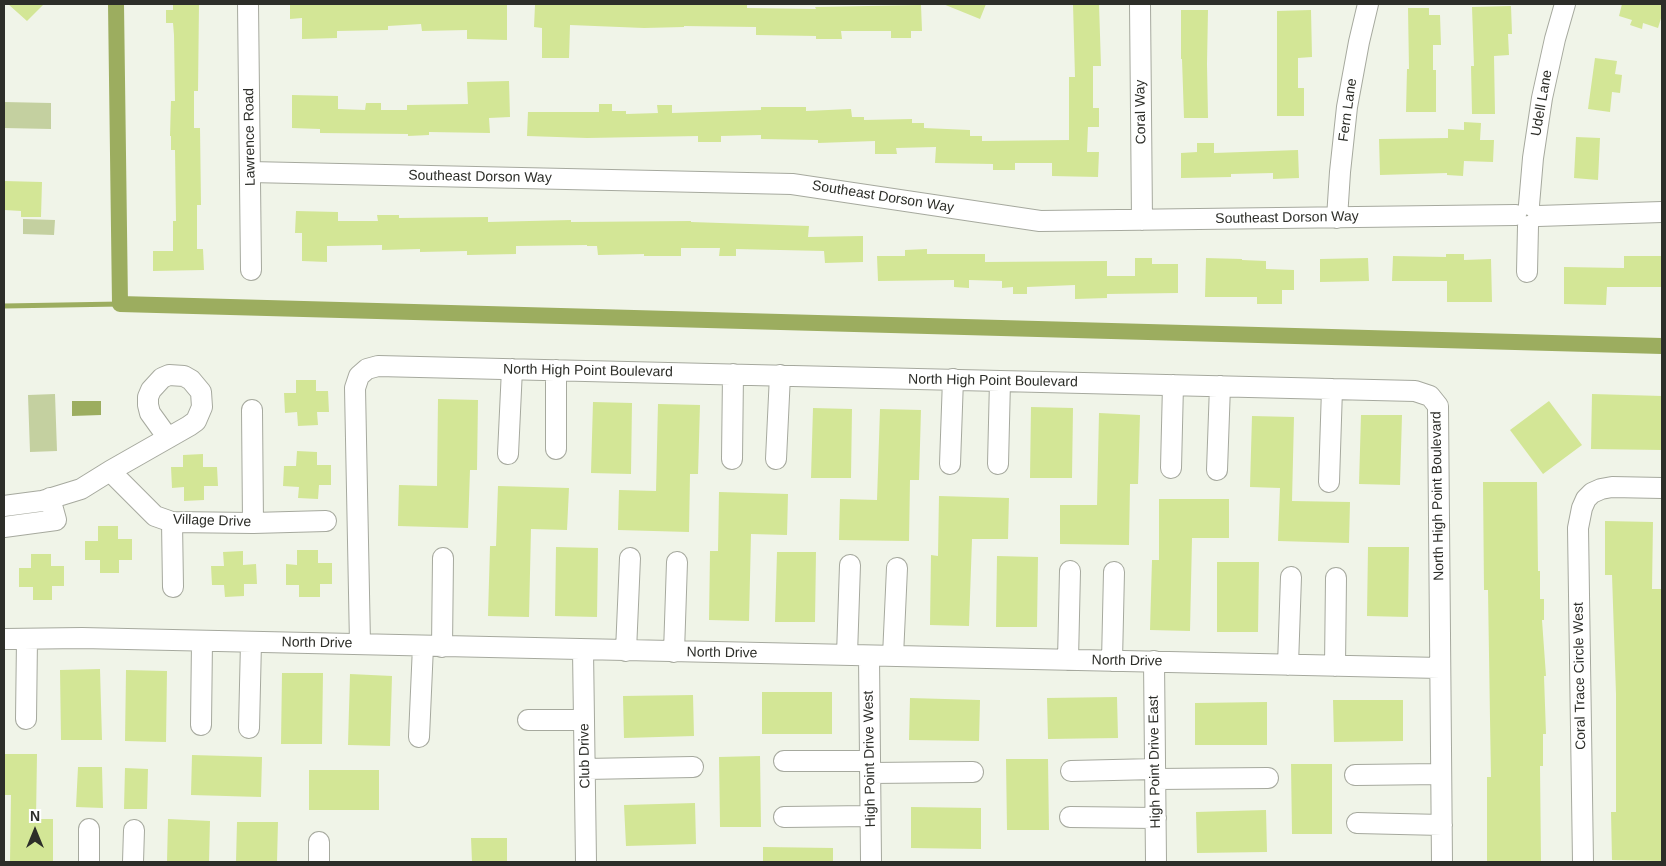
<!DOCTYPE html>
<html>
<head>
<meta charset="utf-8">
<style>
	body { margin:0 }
	#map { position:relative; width:1666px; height:866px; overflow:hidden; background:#f0f4e8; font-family:Helvetica,sans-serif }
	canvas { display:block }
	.frame { position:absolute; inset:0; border:5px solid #2d2e29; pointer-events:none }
	.north { position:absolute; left:10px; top:806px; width:50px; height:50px; -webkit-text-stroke:4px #fff; paint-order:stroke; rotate:0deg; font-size:14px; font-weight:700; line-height:20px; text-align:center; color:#2d2e29 }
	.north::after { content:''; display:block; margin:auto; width:18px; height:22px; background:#2d2e29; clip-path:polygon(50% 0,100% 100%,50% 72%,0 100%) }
</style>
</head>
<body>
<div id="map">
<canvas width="1666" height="866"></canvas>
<div class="frame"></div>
<div class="north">N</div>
</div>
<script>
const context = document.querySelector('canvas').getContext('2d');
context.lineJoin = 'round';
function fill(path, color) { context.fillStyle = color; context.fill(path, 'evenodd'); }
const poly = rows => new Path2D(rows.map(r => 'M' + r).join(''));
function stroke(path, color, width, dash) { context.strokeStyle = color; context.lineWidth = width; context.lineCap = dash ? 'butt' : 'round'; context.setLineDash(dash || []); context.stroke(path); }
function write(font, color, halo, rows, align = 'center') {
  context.font = font + ' Helvetica,sans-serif'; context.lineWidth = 4; context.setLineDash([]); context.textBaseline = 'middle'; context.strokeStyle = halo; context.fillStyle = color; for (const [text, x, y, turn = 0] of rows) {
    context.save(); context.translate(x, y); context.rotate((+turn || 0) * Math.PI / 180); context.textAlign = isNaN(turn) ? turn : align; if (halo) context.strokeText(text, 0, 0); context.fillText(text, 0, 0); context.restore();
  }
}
fill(poly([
	[4,102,51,103,51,129,4,128],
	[23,219,55,220,54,235,23,234],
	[55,394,57,451,30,452,28,395]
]), '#c4d0a0');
fill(poly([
	[72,401,101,401,101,415,72,416]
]), '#9cad5f');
stroke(poly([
	[4,306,120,304]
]), '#9cad5f', 5);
stroke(poly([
	[116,4,120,304,1662,346]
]), '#9cad5f', 16);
fill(poly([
	[8,4,44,4,27,21],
	[173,4,199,4,198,91,194,91,194,128,200,128,201,205,197,205,197,249,203,249,204,270,153,271,153,251,173,251,173,221,176,221,175,150,171,150,171,136,170,136,171,101,175,101,174,35,173,23,166,23,166,10,173,10],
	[290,4,507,4,507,40,467,39,467,30,422,31,421,24,388,26,388,30,337,31,337,38,302,39,302,18,290,19],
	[548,4,747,4,747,8,816,9,815,7,921,5,922,31,911,31,911,38,891,38,891,31,841,31,842,39,816,39,816,36,756,35,756,27,684,26,684,27,644,28,570,25,569,58,542,58,542,28,534,27,535,5],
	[943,4,986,4,980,19],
	[1073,4,1099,4,1101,66,1093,66,1093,108,1099,108,1099,127,1088,127,1087,152,1099,152,1098,177,1052,176,1052,163,1015,163,1015,170,993,170,993,164,935,163,936,147,896,148,897,154,875,154,875,141,818,143,818,140,761,139,761,135,721,136,721,142,698,142,698,136,587,138,527,136,528,112,599,112,599,104,612,104,612,111,626,111,626,114,658,113,657,105,672,105,672,113,761,110,761,107,806,107,806,111,851,109,852,117,864,117,864,120,912,119,912,123,924,123,924,128,970,130,970,136,982,136,982,141,1069,140,1069,77,1075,77],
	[1622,4,1662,4,1662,15,1658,28,1643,23,1642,29,1630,25,1632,20,1619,16],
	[1511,6,1512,34,1508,34,1509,55,1494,56,1495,114,1472,114,1471,66,1474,66,1472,7],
	[1408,8,1429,8,1429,15,1440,15,1441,45,1433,45,1433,70,1436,70,1436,112,1406,112,1407,69,1409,69],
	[1181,10,1208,10,1207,64,1208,118,1184,118,1182,59,1181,59],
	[1311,10,1312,57,1298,58,1298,88,1304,88,1304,116,1277,116,1277,11],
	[1595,58,1617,61,1615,74,1622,75,1620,93,1612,92,1610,112,1588,109],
	[509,81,510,117,489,118,490,133,429,132,429,135,408,136,408,134,320,133,320,129,292,128,292,95,338,96,338,109,365,110,366,103,381,103,381,110,407,110,407,105,468,104,467,82],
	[1464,122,1481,123,1480,140,1494,140,1493,162,1464,161,1463,176,1447,175,1447,173,1380,175,1379,139,1448,138,1448,129,1464,130],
	[1576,137,1600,138,1598,180,1574,178],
	[1197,143,1214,143,1214,153,1298,150,1299,178,1273,179,1273,173,1231,174,1231,177,1181,178,1181,153,1197,152],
	[4,181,42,182,41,217,21,217,21,211,4,210],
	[296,211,338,212,338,221,378,221,377,215,399,215,399,218,488,217,488,222,571,220,571,222,691,221,691,222,809,226,808,237,863,236,863,262,825,263,824,251,736,249,736,256,719,256,720,248,681,248,681,256,644,256,644,254,598,255,597,246,587,246,587,245,516,246,516,254,467,255,467,251,420,252,420,249,382,250,382,245,327,246,327,262,302,261,302,233,295,233],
	[927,249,927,254,985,254,985,262,1107,261,1107,276,1135,276,1135,258,1152,258,1152,264,1178,264,1178,293,1107,294,1107,298,1075,299,1075,285,1027,287,1027,294,1013,294,1013,287,1002,288,1002,281,969,280,969,288,954,287,954,280,878,281,877,256,905,256,905,250],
	[1446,254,1464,254,1464,260,1491,259,1492,302,1447,302,1447,281,1392,281,1393,256,1446,257],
	[1624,256,1662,256,1662,287,1607,287,1606,305,1564,304,1564,267,1624,268],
	[1206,258,1242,259,1242,260,1266,261,1266,269,1294,270,1294,290,1282,290,1282,304,1257,304,1257,297,1205,297],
	[1368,258,1369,281,1320,282,1320,259],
	[296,380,316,380,316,391,328,391,329,412,317,412,318,425,298,426,297,412,285,413,284,393,296,393],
	[1592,394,1662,396,1662,450,1591,449],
	[438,399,478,400,477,470,470,470,468,528,398,526,399,485,437,486],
	[1549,401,1582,445,1543,474,1510,430],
	[593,402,632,403,631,474,591,473],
	[658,404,700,405,698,474,690,474,689,532,618,530,619,490,656,491],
	[1031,407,1073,408,1072,478,1030,478],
	[813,408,852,409,851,478,811,478],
	[880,409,921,410,919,480,910,480,909,541,839,540,840,499,877,500],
	[1099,413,1140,415,1138,484,1130,484,1129,545,1060,544,1060,505,1097,505],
	[1361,415,1402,415,1400,485,1359,484],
	[1252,416,1294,417,1292,501,1350,502,1349,543,1278,541,1280,488,1250,487],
	[297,451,317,452,317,465,331,465,331,485,319,485,318,499,298,498,299,487,283,486,284,466,296,466],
	[203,454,203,467,217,467,218,486,204,486,204,500,184,501,184,487,172,488,171,467,183,467,183,455],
	[1483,482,1537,482,1538,571,1540,571,1540,599,1544,599,1544,620,1542,620,1546,676,1544,676,1546,734,1543,734,1543,766,1540,766,1541,862,1487,862,1487,777,1491,777,1490,719,1488,590,1484,590],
	[498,486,569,488,567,530,531,529,529,617,488,616,490,546,496,546],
	[719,492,788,494,787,535,751,534,749,621,709,620,710,551,718,551],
	[939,496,1009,498,1008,539,972,539,969,626,930,625,931,555,938,556],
	[1159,499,1229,499,1229,538,1192,538,1190,631,1150,630,1152,560,1159,560],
	[1605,521,1653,522,1652,589,1662,589,1662,861,1612,860,1611,812,1616,812,1616,694,1612,575,1605,575],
	[98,526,118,526,118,539,132,539,132,560,119,560,119,573,100,573,100,560,85,560,85,541,98,541],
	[556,547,598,548,597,617,555,616],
	[1368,547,1409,547,1408,617,1367,616],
	[297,550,318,550,318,563,332,563,332,584,320,584,320,597,299,597,299,585,286,585,286,564,297,565],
	[243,551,243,565,256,564,257,584,244,584,244,596,225,597,224,585,212,585,211,566,224,566,223,552],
	[777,552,816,552,815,622,775,622],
	[31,554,51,554,51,566,64,566,64,586,52,586,52,600,33,600,33,587,19,587,19,568,31,568],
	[997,556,1038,557,1037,627,996,627],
	[1217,562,1259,562,1258,632,1217,632],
	[100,669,102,740,61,740,60,670],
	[126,670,167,671,166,742,125,741],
	[282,673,323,673,322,744,281,744],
	[350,674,392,676,390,746,348,745],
	[762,692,832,692,832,734,762,734],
	[693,695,694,736,624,738,623,696],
	[1117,697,1118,738,1048,739,1047,698],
	[910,698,980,700,979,741,909,740],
	[1333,700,1403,700,1403,741,1334,742],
	[1267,702,1267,745,1195,745,1195,703],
	[4,754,37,754,36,819,53,819,53,862,10,862,11,795,4,795],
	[192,755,262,757,261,797,191,795],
	[760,756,761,827,720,827,719,757],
	[1006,759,1048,759,1049,830,1007,830],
	[1291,764,1332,764,1332,834,1292,834],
	[78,767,102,767,103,808,76,807],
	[125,768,148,769,147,809,124,809],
	[309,770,379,770,379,810,309,810],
	[695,803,696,844,626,846,624,805],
	[911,807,981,808,981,849,911,848],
	[1266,810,1267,852,1197,853,1196,812],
	[168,819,210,821,209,862,167,862],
	[237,822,278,822,277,862,236,862],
	[471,838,507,838,507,862,472,862],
	[763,847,833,848,833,862,763,862]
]), '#d3e696');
const minor = poly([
	[248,4,251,270],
	[1140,4,1142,220],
	[250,172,792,184,1040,221,1516,215],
	[1529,205,1533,158,1542,98,1555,39,1565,4],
	[1538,216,1662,212],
	[1337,218,1340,172,1347,107,1359,42,1368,4],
	[1527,272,1528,226],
	[556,370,556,449],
	[252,410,253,523],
	[508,454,512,369],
	[732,459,733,374],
	[776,459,780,375],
	[950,464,953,379],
	[998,464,1000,381],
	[1171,468,1173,385],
	[1217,470,1220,386],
	[110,471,189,426,196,421,202,407,201,392,191,380,184,376,169,375,162,378,151,390,148,397,148,405,150,413,168,438],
	[1329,482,1332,389],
	[4,506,42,501,81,489,110,471,155,516,172,522,253,523,326,521],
	[172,522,173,587],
	[4,527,56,520,50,498],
	[4,639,82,638,1440,668],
	[360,644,355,388,359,376,367,369,378,366,1415,391,1430,396,1438,406,1442,862],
	[442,647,443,558],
	[583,650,586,862],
	[626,651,630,558],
	[674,652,677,562],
	[847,655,850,565],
	[869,656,871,862],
	[893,656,897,568],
	[1068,660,1070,571],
	[1112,661,1114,572],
	[1154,661,1156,862],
	[1288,665,1291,577],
	[1335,666,1336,578],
	[26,719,27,639],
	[528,720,584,720],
	[201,725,202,641],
	[249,728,251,642],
	[419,737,423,646],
	[784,761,870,761],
	[585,769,693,767],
	[1071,771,1155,769],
	[870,773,973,772],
	[1355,775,1441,774],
	[1156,779,1268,778],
	[784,817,870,816],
	[1070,817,1156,818],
	[1357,823,1442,825],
	[89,862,89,829],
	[133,862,134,830],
	[319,862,319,842],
	[1583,862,1578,528,1582,508,1586,499,1592,493,1601,489,1612,487,1662,488]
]);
stroke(minor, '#a6a99e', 22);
stroke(minor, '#fff', 20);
write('14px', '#2d2e29', '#fff', [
	["Udell Lane",1542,103,-80],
	["Fern Lane",1348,110,-82],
	["Coral Way",1141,112,-91],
	["Lawrence Road",250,137,-91],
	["Southeast Dorson Way",480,177,1],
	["Southeast Dorson Way",883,197,9],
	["Southeast Dorson Way",1287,218,-1],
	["North High Point Boulevard",588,371,1],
	["North High Point Boulevard",993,381,1],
	["North High Point Boulevard",1438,496,-91],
	["Village Drive",212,521,2],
	["North Drive",317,643,1],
	["North Drive",722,653,1],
	["North Drive",1127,661,1],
	["Coral Trace Circle West",1580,676,-91],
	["Club Drive",585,756,-91],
	["High Point Drive West",870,759,-91],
	["High Point Drive East",1155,762,-91]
]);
</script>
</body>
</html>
